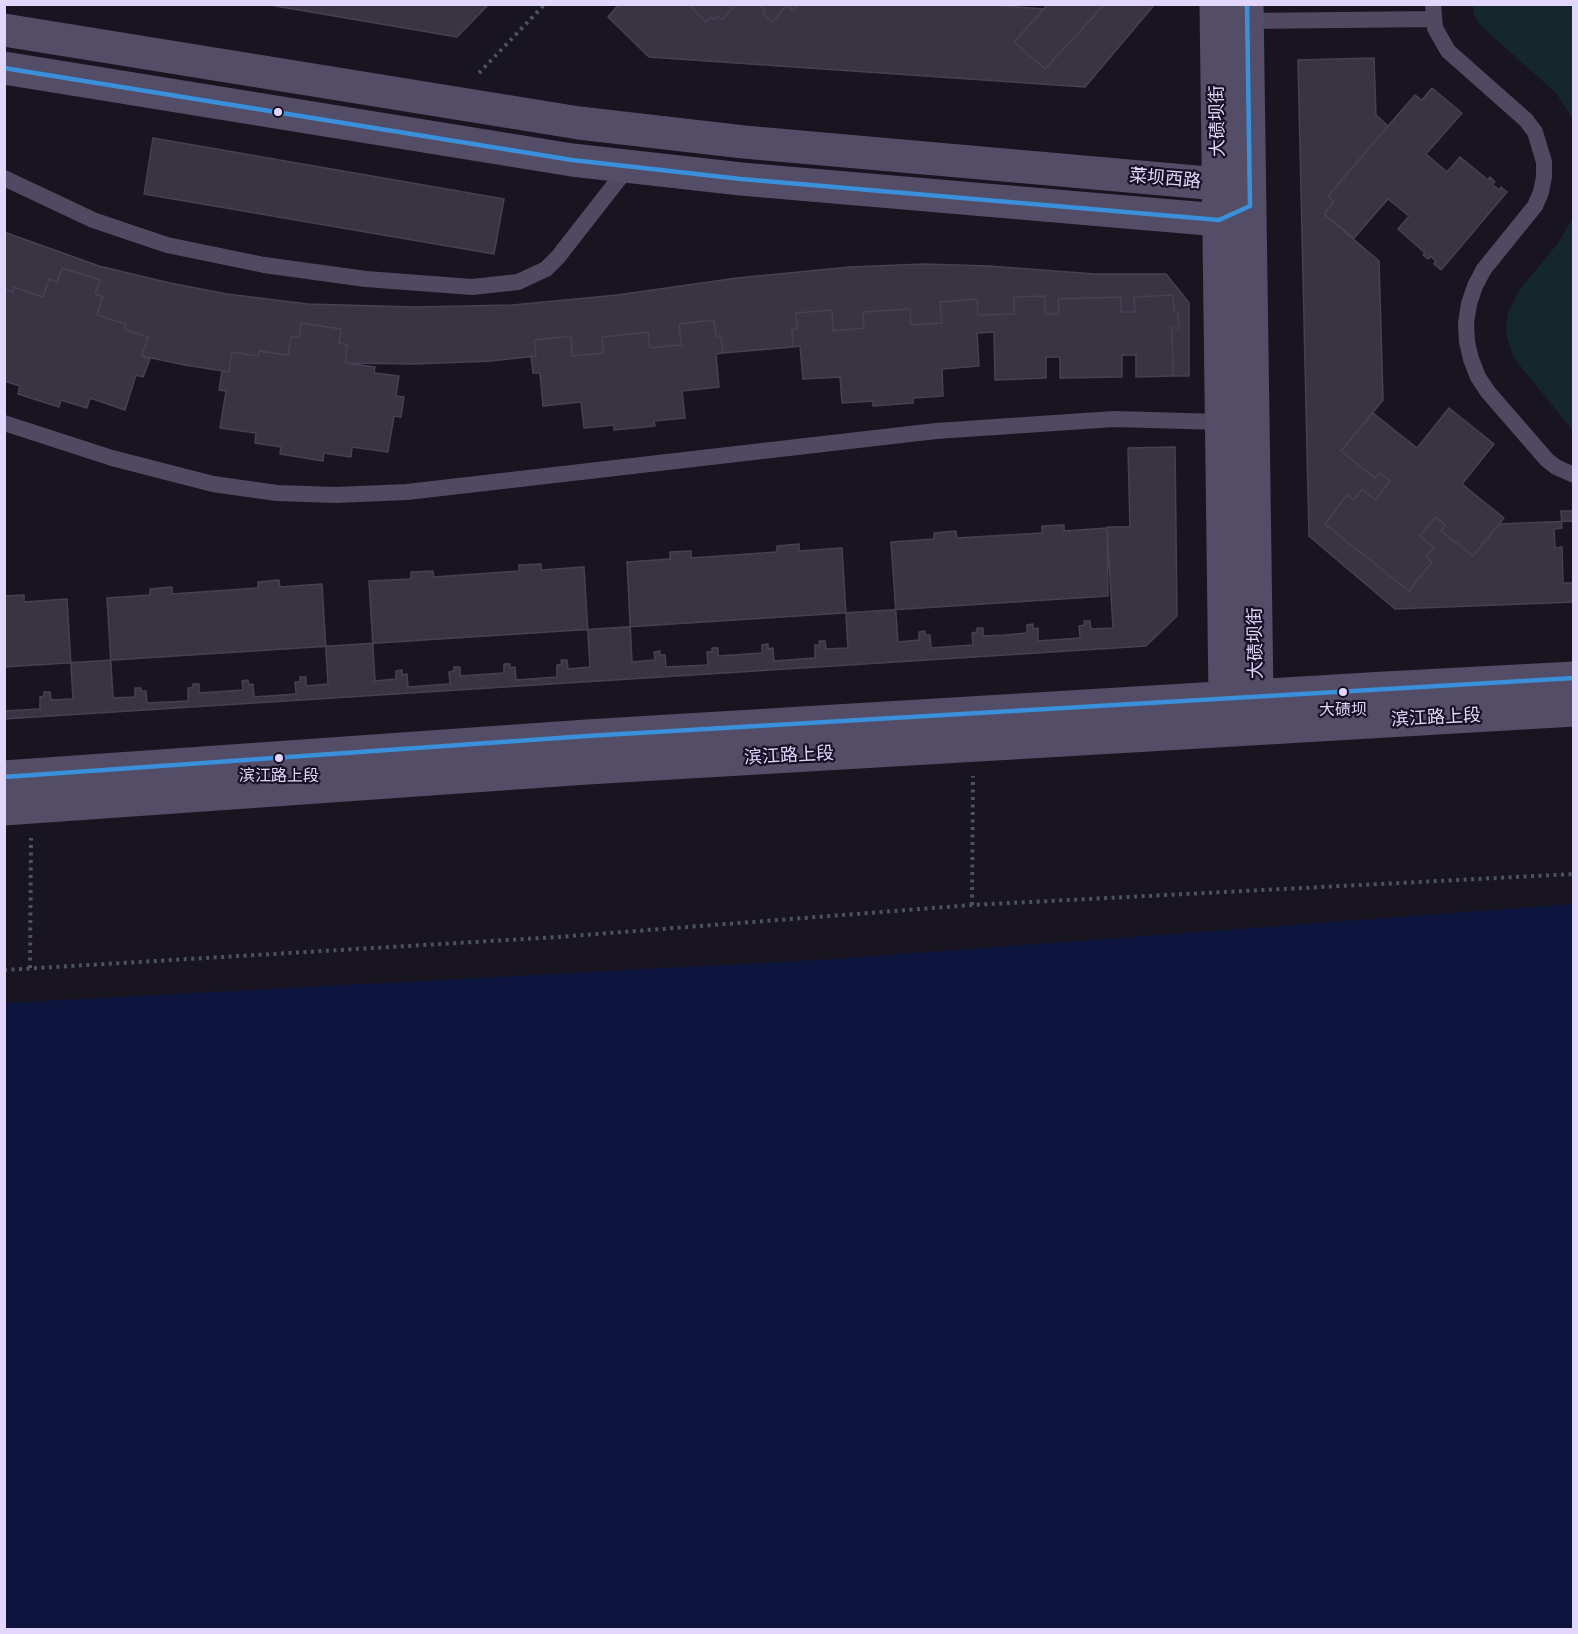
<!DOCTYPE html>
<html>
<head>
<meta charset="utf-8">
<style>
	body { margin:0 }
	#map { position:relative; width:1578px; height:1634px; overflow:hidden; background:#191520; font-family:"Noto Sans",sans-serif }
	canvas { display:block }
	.frame { position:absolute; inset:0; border:6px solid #e2d6fd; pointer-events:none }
</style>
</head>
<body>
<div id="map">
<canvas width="1578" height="1634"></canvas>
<div class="frame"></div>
</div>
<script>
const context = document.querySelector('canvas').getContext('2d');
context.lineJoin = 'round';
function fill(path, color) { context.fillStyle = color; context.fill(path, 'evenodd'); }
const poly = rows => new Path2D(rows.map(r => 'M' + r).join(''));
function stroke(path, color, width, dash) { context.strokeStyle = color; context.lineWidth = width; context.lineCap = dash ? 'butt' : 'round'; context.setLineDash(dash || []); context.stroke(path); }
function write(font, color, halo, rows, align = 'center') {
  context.font = font + ' "Noto Sans","Noto Sans SC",sans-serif'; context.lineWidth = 4.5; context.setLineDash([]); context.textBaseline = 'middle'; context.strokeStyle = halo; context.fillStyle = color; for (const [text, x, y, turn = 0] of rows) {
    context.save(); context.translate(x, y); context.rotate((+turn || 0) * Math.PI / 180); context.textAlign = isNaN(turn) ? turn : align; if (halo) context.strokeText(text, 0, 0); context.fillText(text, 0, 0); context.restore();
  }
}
fill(poly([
	[1473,5,1573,5,1573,119,1556,93,1479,24,1474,15],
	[1573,218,1573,431,1514,358,1507,336,1506,325,1508,313,1518,292,1558,243]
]), '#14272d');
fill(poly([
	[1573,904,1573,1629,5,1629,5,1003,834,959]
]), '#0d153f');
const building = poly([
	[264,4,489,4,457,37,264,4],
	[619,4,688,4,706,22,711,17,714,20,717,16,722,20,736,4,759,4,765,10,763,13,772,22,787,5,793,11,799,4,979,4,1044,9,1014,42,1045,69,1105,4,1155,4,1085,87,649,57,608,17,619,4],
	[688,4,736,4,722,20,717,16,714,20,711,17,706,22,688,4],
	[759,4,799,4,793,11,787,5,772,22,763,13,765,10,759,4],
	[1105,4,1045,69,1014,42,1048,4,1105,4],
	[1374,58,1376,115,1388,126,1328,196,1334,202,1324,214,1379,261,1383,400,1341,451,1375,478,1380,473,1390,481,1375,500,1362,489,1354,500,1347,495,1325,524,1409,591,1432,562,1426,557,1434,547,1420,536,1436,517,1445,525,1441,531,1473,556,1499,524,1574,521,1574,602,1395,609,1309,536,1298,60,1374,58],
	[1432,88,1462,113,1426,154,1447,172,1460,157,1488,180,1490,177,1495,182,1492,184,1499,190,1501,187,1507,192,1441,270,1434,264,1436,261,1430,256,1428,259,1423,255,1425,253,1398,229,1409,216,1388,199,1354,238,1324,214,1334,202,1328,196,1388,126,1415,95,1422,100,1432,88],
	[153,138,504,199,494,254,144,194,153,138],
	[4,232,99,266,170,283,227,294,308,304,414,307,513,305,617,295,737,278,850,267,924,264,989,266,1095,274,1166,274,1189,303,1189,376,1173,376,1172,328,1179,328,1178,312,1174,312,1173,295,1134,297,1135,312,1121,312,1121,297,1058,299,1059,314,1045,314,1045,296,1014,297,1014,314,978,315,977,299,940,302,942,323,911,325,910,309,863,312,864,328,833,331,832,310,796,313,797,329,792,329,793,347,723,353,721,336,716,336,714,320,679,324,681,345,650,348,648,332,602,337,604,353,572,356,571,336,534,340,536,356,491,361,415,364,345,363,347,345,339,343,341,329,301,323,299,337,291,337,288,355,259,351,258,356,232,352,229,372,185,365,142,356,148,337,124,329,126,324,97,315,103,297,95,294,100,280,62,268,57,282,49,279,43,297,14,287,13,292,4,289,4,232],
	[62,268,100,280,95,294,103,297,97,315,126,324,124,329,148,337,142,356,150,359,143,377,136,375,125,410,90,398,87,408,61,400,59,407,18,394,20,386,4,381,4,289,13,292,14,287,43,297,49,279,57,282,62,268],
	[1173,295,1174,312,1178,312,1179,328,1172,328,1173,376,1136,377,1136,355,1122,355,1122,377,1060,378,1060,357,1046,357,1046,378,995,380,994,332,977,333,979,366,942,369,943,396,913,398,913,403,873,406,873,401,842,403,840,377,803,379,800,346,793,347,792,329,797,329,796,313,832,310,833,331,864,328,863,312,910,309,911,325,942,323,940,302,977,299,978,315,1014,314,1014,297,1045,296,1045,314,1059,314,1058,299,1121,297,1121,312,1135,312,1134,297,1173,295],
	[714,320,716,336,721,336,723,353,716,354,719,387,682,391,685,418,654,421,655,426,614,430,614,425,584,428,581,402,543,406,540,373,533,373,531,356,536,356,534,340,571,336,572,356,604,353,602,337,648,332,650,348,681,345,679,324,714,320],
	[301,323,341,329,339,343,347,345,345,363,375,367,374,373,399,376,396,396,404,397,401,417,394,416,388,452,352,447,351,457,324,453,323,461,280,454,281,447,255,443,256,433,220,428,226,391,219,390,222,371,229,372,232,352,258,356,259,351,288,355,291,337,299,337,301,323],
	[1449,408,1494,444,1462,484,1504,518,1473,556,1441,531,1445,525,1436,517,1420,536,1434,547,1426,557,1432,562,1409,591,1325,524,1347,495,1354,500,1362,489,1375,500,1390,481,1380,473,1375,478,1341,451,1373,413,1417,448,1449,408],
	[1175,447,1177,616,1146,646,4,719,4,667,1108,596,1107,527,1130,527,1128,448,1175,447],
	[1561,511,1574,511,1574,583,1563,583,1562,547,1555,548,1554,529,1562,528,1561,511],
	[1064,525,1064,531,1107,528,1113,628,1091,629,1090,621,1084,621,1085,625,1079,626,1080,638,1038,641,1038,628,1033,629,1033,624,1027,625,1027,633,1005,635,983,636,983,628,977,628,977,632,972,633,973,645,931,648,930,635,925,635,925,631,919,632,919,640,898,642,891,542,934,539,934,533,956,531,957,538,1042,533,1042,526,1064,525],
	[799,544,799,551,842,548,848,648,826,649,825,641,819,641,820,645,815,645,815,658,774,661,773,648,768,649,768,644,762,645,762,653,718,656,718,648,712,648,712,652,707,652,708,665,666,667,665,655,660,655,660,651,654,652,655,660,632,662,627,562,670,559,670,552,691,551,691,558,777,552,777,546,799,544],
	[541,564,541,570,584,567,590,667,568,669,567,660,561,660,562,664,557,665,557,677,516,680,515,667,510,668,510,664,504,664,504,673,460,676,460,667,454,667,454,671,449,672,450,684,408,687,407,674,402,675,402,670,396,671,396,679,375,681,369,581,411,579,411,572,433,571,434,577,519,571,519,565,541,564],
	[279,580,280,587,322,584,328,684,306,686,306,677,300,677,300,682,295,682,296,694,254,697,253,684,249,685,248,680,242,681,243,690,199,693,199,684,193,684,192,688,188,688,188,701,147,703,146,691,141,691,141,688,135,688,135,697,113,698,107,598,150,595,150,589,172,587,172,594,258,588,258,582,279,580],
	[24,595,24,602,67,599,73,699,51,700,50,692,44,692,44,696,40,697,40,709,4,711,4,596,24,595]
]);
fill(building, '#393342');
stroke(building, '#474053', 1.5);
stroke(poly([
	[479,73,545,4],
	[972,905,973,776],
	[30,968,31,838],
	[4,970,558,937,972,905,1574,874]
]), '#4b5261', 4, [3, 4.5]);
stroke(poly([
	[1433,4,1435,28,1448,51,1526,120,1535,132,1544,162,1544,177,1541,192,1535,206,1484,269,1475,286,1469,304,1466,323,1467,342,1471,359,1478,377,1488,392,1547,460,1556,467,1574,475],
	[1247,21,1434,19],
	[4,178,93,220,167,245,264,265,366,279,472,287,518,282,546,269,558,257,629,166],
	[4,423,112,458,213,484,277,493,336,495,407,492,936,431,1114,419,1222,422]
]), '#4f4a61', 16);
stroke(poly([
	[1216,4,1225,698,1232,717],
	[4,30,579,123,744,142,1219,184,1250,206],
	[4,68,572,160,741,179,1219,220,1250,206],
	[1246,715,1257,696,1247,4],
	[4,777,587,736,1385,688,1574,678],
	[4,809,587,768,1574,710]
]), '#544d67', 33);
stroke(poly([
	[4,68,572,160,741,179,1219,220,1250,206,1247,4],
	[4,777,587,736,1574,678]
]), '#3a90db', 4.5);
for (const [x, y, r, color] of [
	[278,112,5,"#e2d6fd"],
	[1343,692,5,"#e2d6fd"],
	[279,758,5,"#e2d6fd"]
]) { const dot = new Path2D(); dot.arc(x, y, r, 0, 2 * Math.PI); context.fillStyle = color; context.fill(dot); stroke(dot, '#181025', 2); }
write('16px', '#e2d6fd', '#181025', [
	["大碛坝",1343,710],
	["滨江路上段",279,776]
]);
write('18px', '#e2d6fd', '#181025', [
	["大碛坝街",1218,121,-91],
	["菜坝西路",1165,179,5],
	["大碛坝街",1256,643,-91],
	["滨江路上段",1436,718,-3],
	["滨江路上段",789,756,-3]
]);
</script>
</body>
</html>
